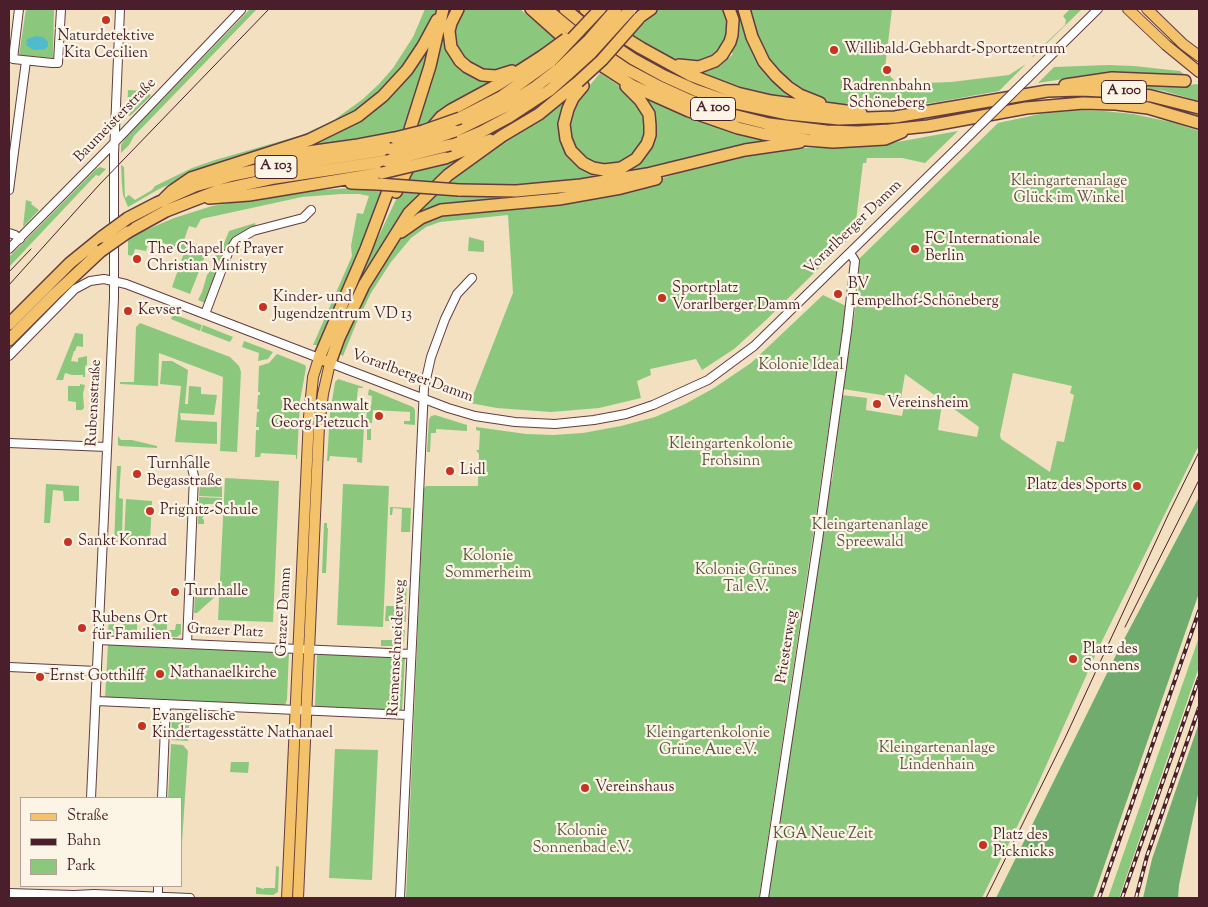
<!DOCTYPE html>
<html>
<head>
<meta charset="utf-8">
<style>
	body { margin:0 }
	#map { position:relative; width:1208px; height:907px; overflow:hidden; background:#f2e0c1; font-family:"Sorts Mill Goudy",serif }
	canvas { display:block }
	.frame { position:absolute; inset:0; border:10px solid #4a1f2b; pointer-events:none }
	.legend { position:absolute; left:20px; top:797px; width:162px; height:90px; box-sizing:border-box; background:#fcf5e5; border:1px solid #b59f9b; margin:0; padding:6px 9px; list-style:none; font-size:15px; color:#4a1f2b }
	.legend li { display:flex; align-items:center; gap:10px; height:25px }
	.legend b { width:25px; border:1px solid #b59f9b }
</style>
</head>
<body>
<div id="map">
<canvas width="1208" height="907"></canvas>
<div class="frame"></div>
<ul class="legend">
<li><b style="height:6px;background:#f3c26a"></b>Straße</li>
<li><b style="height:6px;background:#4a1f2b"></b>Bahn</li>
<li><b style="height:14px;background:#8bc87e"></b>Park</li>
</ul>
</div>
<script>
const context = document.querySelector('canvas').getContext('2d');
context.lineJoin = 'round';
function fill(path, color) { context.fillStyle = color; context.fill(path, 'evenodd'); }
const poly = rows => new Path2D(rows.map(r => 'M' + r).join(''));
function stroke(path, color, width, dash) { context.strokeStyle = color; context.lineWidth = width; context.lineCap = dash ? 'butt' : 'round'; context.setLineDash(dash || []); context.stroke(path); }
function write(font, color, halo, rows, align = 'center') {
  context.font = font + ' "Sorts Mill Goudy",serif'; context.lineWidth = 4.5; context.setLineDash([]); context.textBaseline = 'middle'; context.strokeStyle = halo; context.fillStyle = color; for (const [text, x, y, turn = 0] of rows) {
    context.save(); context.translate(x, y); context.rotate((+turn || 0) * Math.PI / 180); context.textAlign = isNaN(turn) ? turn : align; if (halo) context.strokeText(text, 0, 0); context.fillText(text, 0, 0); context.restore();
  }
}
fill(poly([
	[26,9,54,9,53,58,19,55],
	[250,9,257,9,134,136,129,145,121,153,121,145,126,137],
	[425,9,437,9,420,45,381,93,326,131,200,170,159,189,128,207,123,195,122,186,121,165,124,167,125,198,129,195,135,200,152,190,155,186,192,168,215,160,302,135,334,120,363,99,379,84,393,68,413,37],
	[447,9,453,9,448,49,494,80,495,83,431,123,415,129],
	[463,9,520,9,556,40,517,67,489,72,472,66,458,52,453,31],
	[654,9,727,9,731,22,724,48,703,63,680,63,631,37],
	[735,9,742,9,751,40,799,99,757,95,697,73,709,70,719,64,720,66,733,54,731,52,737,40,739,28],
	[746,9,892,9,884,77,888,74,898,84,951,82,1009,75,1026,64,999,91,938,102,900,107,863,108,850,107,830,103,794,88,767,62],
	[1070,9,1082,9,1033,57,1032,56,1065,25,1066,20,1063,16],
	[432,36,408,130,394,134,310,147,310,144,346,127],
	[1108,65,1134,66,1180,71,1185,75,1120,73,1083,76,1038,83,1054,67],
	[600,73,630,93,645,115,645,137,638,152,625,162,604,166,588,161,573,146,568,126,575,103],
	[1135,81,1190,85,1196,84,1199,85,1199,101,1164,91,1108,83],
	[128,90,147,91,151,96,131,115,129,116,127,114],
	[569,96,560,132,596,173,646,154,646,99,647,97,783,141,655,168,545,186,442,185,461,168],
	[1078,110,1104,111,1133,114,1171,122,1199,131,1199,445,1099,647,1037,786,982,898,768,898,830,481,832,481,842,395,867,398,866,410,902,416,905,401,927,405,942,404,938,430,977,437,979,427,905,374,901,398,843,389,860,277,858,276,860,258,998,123,1040,114],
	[1013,373,1072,386,1070,393,1074,395,1064,442,1057,441,1050,472,1001,439,1000,435],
	[958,131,925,163,902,158,867,158,866,163,863,163,855,229,856,232,765,321,734,349,702,370,696,359,650,369,651,375,637,381,641,398,599,408,551,412,497,408,470,403,513,293,508,215,440,222,426,227,411,238,391,262,371,293,356,324,343,356,338,353,359,304,397,241,405,232,432,216,637,186,723,159,780,149,886,144],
	[475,151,395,227,366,271,330,349,328,349,349,299,409,172],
	[100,167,106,169,99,176,96,175,93,178,9,267,9,257,96,169],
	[645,178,411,220,434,193],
	[349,188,385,189,385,191,319,345,313,345,352,256,351,246,357,213,363,214,369,196,359,194,341,194,302,197,201,219,196,228,189,226,184,240,224,255,205,303,198,300,202,292,207,275,211,270,216,254,207,251,190,294,172,287,185,250,150,239,146,251,135,249,133,256,128,255,128,240,139,233,174,218,212,206,295,192],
	[26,200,32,202,31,204,39,210,23,227],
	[255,223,256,227,240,233,225,249,218,247,219,244,223,246,229,231],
	[469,237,484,241,484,252,468,251],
	[823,295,846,306,814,529,759,898,406,898,424,488,426,486,478,486,479,454,476,450,479,450,480,431,476,430,476,427,526,434,553,435,583,433,621,426,655,417,685,404,714,388,751,363],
	[173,314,202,325,200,331,171,319],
	[140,323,230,357,239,366,241,372,237,452,220,451,223,377,159,353,158,386,120,384,120,382,134,382,136,327],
	[203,325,233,337,230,342,201,331],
	[75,333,83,334,83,347,77,346,75,351,74,351,71,361,78,362,78,358,87,356,87,365,85,366,85,377,83,377,83,375,72,375,65,373,63,380,56,380],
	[244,341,273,352,268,359,258,361,259,353,242,347],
	[277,354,305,365,306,368,300,401,297,459,296,459,296,455,261,453,260,457,255,457,256,430,259,430,259,427,256,427,257,412,259,412,259,409,257,409,258,395,260,395,260,392,258,392,259,366,269,363],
	[162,361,172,361,188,370,185,404,188,404,189,386,201,387,201,394,217,395,214,415,180,413,181,420,217,422,217,444,175,442,181,386,160,384],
	[338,379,363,387,363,388,358,388,356,408,365,409,362,463,357,462,357,458,330,456,329,461,327,461,330,414,335,382],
	[80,384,85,385,83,394,84,408,82,410,76,410,76,402,68,401,68,386,80,386],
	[369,389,413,407,415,410,415,425,404,424,404,421,410,421,410,412,373,410,372,423,370,423,370,426,371,426,371,440,367,440,367,423,366,423,367,407,371,407,372,396,368,395],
	[435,415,467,425,467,431,436,429,436,433,431,433,430,452,427,452,429,419,431,416],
	[118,436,121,440,132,440,157,446,157,448,120,446,118,445],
	[117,466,121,466,119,498,123,499,122,536,118,536,117,546,114,546],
	[225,478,279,481,273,622,218,620],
	[46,484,79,486,79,501,64,501,63,491,53,490,50,523,44,523],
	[200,484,222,485,222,497,199,496],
	[343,484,389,486,383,627,337,625],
	[199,497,222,498,221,508,220,508,220,504,205,504,204,516,202,518,204,520,204,524,198,524],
	[126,499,152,501,150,542,124,540],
	[390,507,411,508,410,532,401,532,402,509,393,508,392,515,390,515],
	[324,523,327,523,327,528,328,528,326,573,322,573],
	[399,580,407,581,406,604,398,604],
	[195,594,217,595,197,613,194,613],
	[386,606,406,606,406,622,385,621],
	[109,620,114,622,114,628,123,628,123,622,137,622,137,635,111,634,108,630],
	[153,623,167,623,167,630,175,630,176,624,181,624,181,634,177,637,152,636],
	[401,630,405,630,403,646,381,646,381,640,400,640],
	[1199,637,1199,667,1119,898,1108,898],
	[108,644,289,652,287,699,285,706,105,698],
	[317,653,405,657,402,711,315,707],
	[177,711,190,712,188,741,171,740,172,714],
	[171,744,183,745,188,751,181,858,181,798,168,798],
	[335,749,378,750,372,880,329,878],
	[231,762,249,762,248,773,230,772],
	[276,866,279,867,278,892,273,895,256,894,256,887,264,889,264,888,275,888]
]), '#8bc87e');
fill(poly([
	[1199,497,1199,593,1093,898,996,898,1120,647],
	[1199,723,1199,790,1179,885,1178,898,1143,898,1152,859]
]), '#70ac6d');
fill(poly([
	[36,36,43,37,48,42,48,46,45,49,34,50,27,46,26,43,27,39]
]), '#50bccb');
const minor = poly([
	[19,9,13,59,52,63,58,63,61,9],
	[1027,79,1098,9],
	[9,190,26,61],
	[9,233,15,235,20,239],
	[9,249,114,143,241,10],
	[205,314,228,253,236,241,253,231,303,218,311,210],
	[9,356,75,289,90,281,104,279,126,284,319,358],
	[330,363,448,408,475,416,515,422,555,424,594,420,626,414,653,405,708,380,754,346,957,148],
	[9,443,107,447],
	[98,640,411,654],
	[187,644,194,476,190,460],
	[9,667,97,671],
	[96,701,408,715],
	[91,798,114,298,114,154,120,9],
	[162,798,166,704],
	[9,893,74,895,94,894,190,898],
	[158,897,158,886],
	[400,898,424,388,431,357,445,319,457,294,472,278],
	[764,898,818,540,847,331,855,261,850,253]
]);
const major = poly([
	[1128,9,1166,45,1199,72],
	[1147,9,1183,44,1199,56],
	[287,898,309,417,313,377,319,358,330,363,323,394,319,426,298,898]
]);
const highway = poly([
	[458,9,451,23,449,31,451,47,460,61,467,67,482,75,496,76,512,71],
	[531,9,576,49,633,86,689,111,738,128,763,134,807,140,833,142,885,139,902,132],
	[546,9,586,42,626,69,660,87,691,101,729,114,769,124,826,131,858,132,889,130,928,126,1026,108,1083,103,1116,104,1148,108,1199,123],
	[565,9,593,32,633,59,664,76,695,90,727,101,788,114,839,119,895,117,1047,91,1081,90,1121,92,1151,96,1199,108],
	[585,9,609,28,641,48,690,75,711,83,737,93,771,101,861,113],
	[744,9,752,37,764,62,776,76,788,87,800,95,820,103],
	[641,16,651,9],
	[679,65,699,67,715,61,722,55,730,42,732,35,733,20,729,9],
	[1065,85,1112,78,1185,81],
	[583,86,573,98,568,109,564,124,566,139,571,151,583,163,593,168,604,170,621,168,636,159,647,144,650,135,650,126,649,114,640,100,626,86],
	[460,118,501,97,551,61],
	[429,131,441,117,451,110,499,84,544,55],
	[455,131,504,107,534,88,560,68],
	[406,142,430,66,443,9],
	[450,145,481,132,509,117,550,90,568,74],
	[279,156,358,145,395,138],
	[445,158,490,140],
	[351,183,378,184],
	[459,190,516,191,581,185,647,174,745,150,800,142],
	[396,192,412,160],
	[209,198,249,195,382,173],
	[164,199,172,191,191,178,309,140,358,116,383,96,407,70,423,46,437,20],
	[128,218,157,203,195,186,233,175,267,168,391,149],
	[128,232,166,211,220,190,275,178,387,161],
	[401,232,421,218,441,210,559,199,621,188,656,179],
	[9,324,70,263,102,237],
	[9,340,55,294,101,251],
	[319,358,366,249,399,162],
	[330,363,339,338,364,285,409,213,448,175,502,136,539,114,578,82]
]);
stroke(minor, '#633c42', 10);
stroke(major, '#633c42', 12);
stroke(highway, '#633c42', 14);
stroke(minor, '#fff', 8);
stroke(major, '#f3c26a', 10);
stroke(highway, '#f3c26a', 11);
stroke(poly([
	[9,272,31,249],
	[9,285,99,185,269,9],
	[1125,627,1199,480],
	[986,898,1065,738,1169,513,1199,452]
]), '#4a1f2b', 1);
const rail = poly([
	[1099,898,1199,611],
	[1122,898,1199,678],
	[1136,898,1147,856,1199,708]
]);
stroke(rail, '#4a1f2b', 4);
stroke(rail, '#fcf5e5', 2, [5.5]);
const minorBridge = poly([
	[957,148,1027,79]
]);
const highwayBridge = poly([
	[544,55,566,39],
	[551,61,600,9],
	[560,68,588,41,616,9],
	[568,74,590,54,629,11],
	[578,82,602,60,639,18],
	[395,138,423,131,460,118],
	[391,149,423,142,455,131],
	[387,161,450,145],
	[382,173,445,158],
	[378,184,459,190],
	[102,237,128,218],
	[101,251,128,232]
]);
stroke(minorBridge, '#633c42', 10, []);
stroke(highwayBridge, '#633c42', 14, []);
stroke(minorBridge, '#fff', 8);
stroke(highwayBridge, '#f3c26a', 11);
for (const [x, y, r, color] of [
	[106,20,5,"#c8321e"],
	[834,50,5,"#c8321e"],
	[887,70,5,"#c8321e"],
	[915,249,5,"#c8321e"],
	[137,259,5,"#c8321e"],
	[838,294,5,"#c8321e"],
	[662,298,5,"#c8321e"],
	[263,307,5,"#c8321e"],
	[128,311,5,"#c8321e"],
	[877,404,5,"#c8321e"],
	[379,416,5,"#c8321e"],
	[450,471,5,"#c8321e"],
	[137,474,5,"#c8321e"],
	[1137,486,5,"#c8321e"],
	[150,511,5,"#c8321e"],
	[68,542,5,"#c8321e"],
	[175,592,5,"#c8321e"],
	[82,628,5,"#c8321e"],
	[1073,659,5,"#c8321e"],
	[160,674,5,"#c8321e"],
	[40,677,5,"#c8321e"],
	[142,726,5,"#c8321e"],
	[585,788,5,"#c8321e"],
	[983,845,5,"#c8321e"]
]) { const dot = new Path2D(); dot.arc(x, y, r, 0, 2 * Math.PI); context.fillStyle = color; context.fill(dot); stroke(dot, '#fcf5e5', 2); }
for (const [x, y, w] of [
	[1124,92,45],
	[713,109,45],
	[276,167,42]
]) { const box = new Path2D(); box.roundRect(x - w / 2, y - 11.5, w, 23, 4); context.fillStyle = '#fcf5e5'; context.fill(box); stroke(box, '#4a1f2b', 1); }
write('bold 14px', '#4a1f2b', null, [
	["A 100",1124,92],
	["A 100",713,109],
	["A 103",276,167]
]);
write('15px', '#4a1f2b', '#fcf5e5', [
	["Naturdetektive",106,37,"center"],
	["Kita Cecilien",106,54,"center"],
	["Willibald-Gebhardt-Sportzentrum",844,50],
	["Radrennbahn",887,87,"center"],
	["Schöneberg",887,104,"center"],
	["FC Internationale",925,240],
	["Berlin",925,257],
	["The Chapel of Prayer",147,250],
	["Christian Ministry",147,267],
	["BV",848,285],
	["Tempelhof-Schöneberg",848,302],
	["Sportplatz",672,289],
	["Vorarlberger Damm",672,306],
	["Kinder- und",273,298],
	["Jugendzentrum VD 13",273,315],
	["Kevser",138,311],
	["Vereinsheim",887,404],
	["Rechtsanwalt",369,407,"right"],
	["Georg Pietzuch",369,424,"right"],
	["Turnhalle",147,465],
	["Begasstraße",147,482],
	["Lidl",460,471],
	["Platz des Sports",1127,486,"right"],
	["Prignitz-Schule",160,511],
	["Sankt Konrad",78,542],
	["Turnhalle",185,592],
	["Rubens Ort",92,619],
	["für Familien",92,636],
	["Platz des",1083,650],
	["Sonnens",1083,667],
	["Nathanaelkirche",170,674],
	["Ernst Gotthilff",50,677],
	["Evangelische",152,717],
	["Kindertagesstätte Nathanael",152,734],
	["Vereinshaus",595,788],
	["Platz des",993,836],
	["Picknicks",993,853]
], 'left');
write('15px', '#4a1f2b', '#fcf5e5', [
	["Baumeisterstraße",116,121,-46],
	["Vorarlberger Damm",854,228,-44],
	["Vorarlberger Damm",412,377,20],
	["Rubensstraße",95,403,-87],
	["Grazer Damm",285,612,-87],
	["Grazer Platz",225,632,3],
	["Priesterweg",788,647,-81],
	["Riemenschneiderweg",398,648,-87]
]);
write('15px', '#5e5244', '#fcf5e5', [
	["Kleingartenanlage",1069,182],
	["Glück im Winkel",1069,199],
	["Kolonie Ideal",801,366],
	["Kleingartenkolonie",731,445],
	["Frohsinn",731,462],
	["Kleingartenanlage",870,526],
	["Spreewald",870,543],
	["Kolonie",488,557],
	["Sommerheim",488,574],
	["Kolonie Grünes",746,571],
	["Tal e.V.",746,588],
	["Kleingartenkolonie",708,734],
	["Grüne Aue e.V.",708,751],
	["Kleingartenanlage",937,749],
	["Lindenhain",937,766],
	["Kolonie",582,832],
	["Sonnenbad e.V.",582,849],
	["KGA Neue Zeit",823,835]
]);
</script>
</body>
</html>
